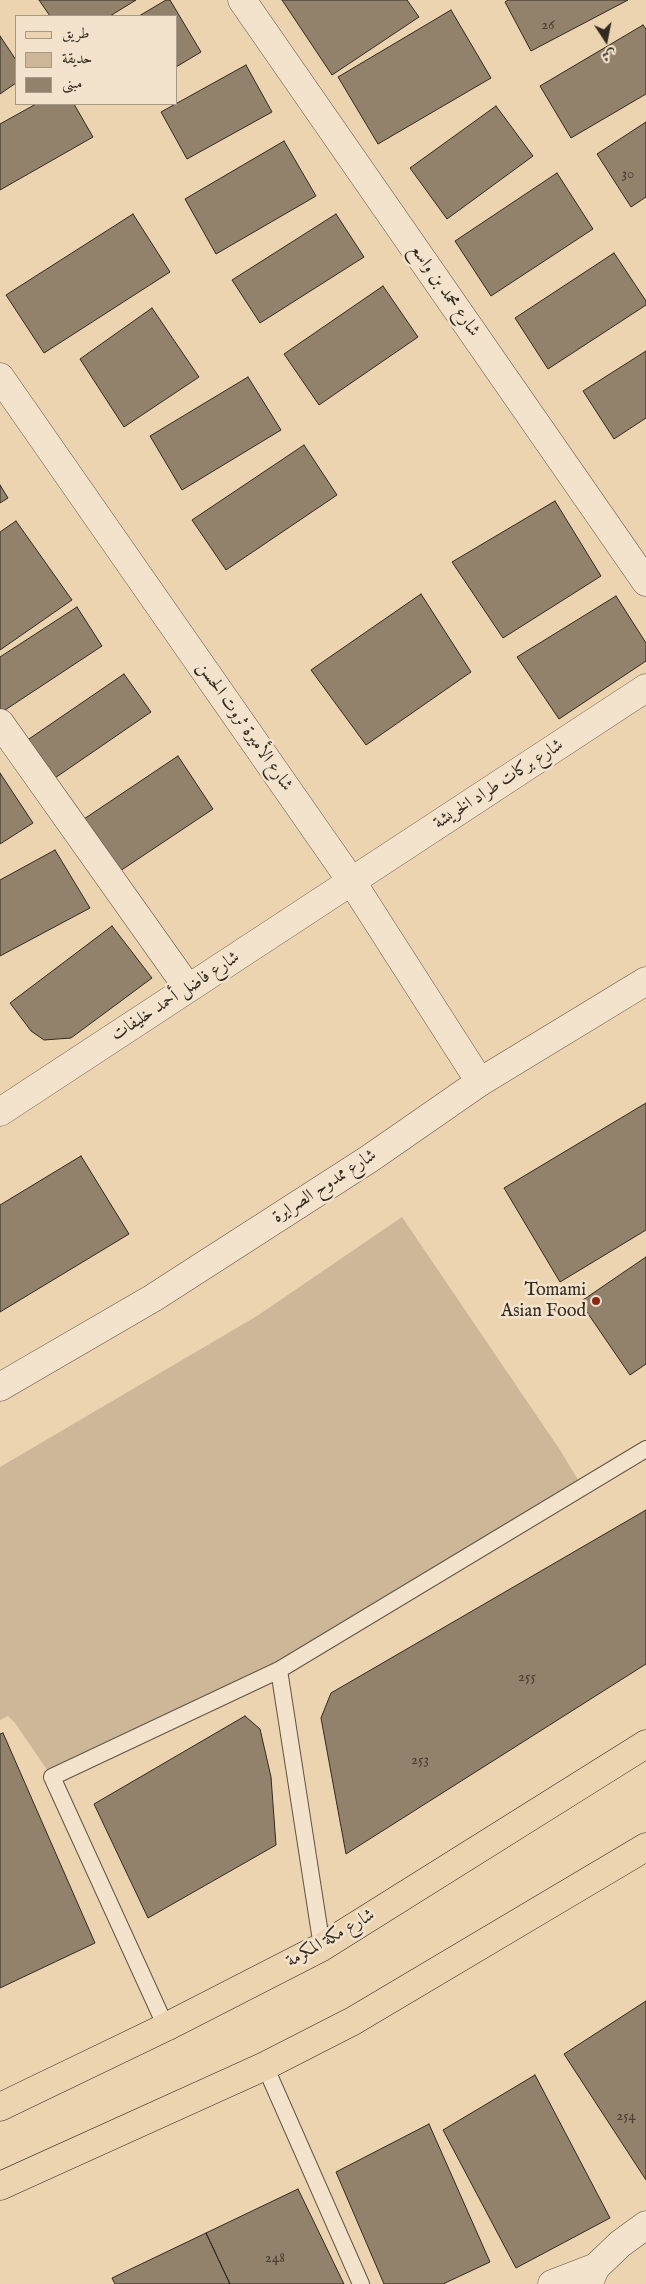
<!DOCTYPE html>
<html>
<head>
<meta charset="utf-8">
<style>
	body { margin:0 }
	#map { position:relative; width:646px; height:2284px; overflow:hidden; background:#edd4b1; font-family:"IM FELL English",Amiri,serif }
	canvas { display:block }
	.legend { position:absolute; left:15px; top:15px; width:162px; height:90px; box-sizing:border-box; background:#f3e3cc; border:1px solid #a59987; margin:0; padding:6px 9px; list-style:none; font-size:15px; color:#312a20 }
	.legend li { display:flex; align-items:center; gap:10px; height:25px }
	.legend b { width:25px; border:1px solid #a59987 }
	.north { position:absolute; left:581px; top:15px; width:50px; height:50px; -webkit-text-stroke:4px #f3e3cc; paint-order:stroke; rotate:169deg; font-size:14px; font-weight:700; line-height:20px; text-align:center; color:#312a20 }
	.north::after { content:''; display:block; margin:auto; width:18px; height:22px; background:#312a20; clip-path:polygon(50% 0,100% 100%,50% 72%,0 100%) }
</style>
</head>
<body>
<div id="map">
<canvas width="646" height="2284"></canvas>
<ul class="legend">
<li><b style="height:6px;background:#edd4b1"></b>طريق</li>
<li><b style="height:14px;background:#cdb798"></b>حديقة</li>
<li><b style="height:14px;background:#93826b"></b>مبنى</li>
</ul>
<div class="north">ش</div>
</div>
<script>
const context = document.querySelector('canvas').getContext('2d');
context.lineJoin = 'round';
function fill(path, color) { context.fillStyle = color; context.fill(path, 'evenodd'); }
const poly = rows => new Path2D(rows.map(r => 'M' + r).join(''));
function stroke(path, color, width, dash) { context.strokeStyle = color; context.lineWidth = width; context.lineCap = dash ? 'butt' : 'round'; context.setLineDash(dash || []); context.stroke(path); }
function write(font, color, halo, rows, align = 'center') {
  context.font = font + ' "IM FELL English",Amiri,serif'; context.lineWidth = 5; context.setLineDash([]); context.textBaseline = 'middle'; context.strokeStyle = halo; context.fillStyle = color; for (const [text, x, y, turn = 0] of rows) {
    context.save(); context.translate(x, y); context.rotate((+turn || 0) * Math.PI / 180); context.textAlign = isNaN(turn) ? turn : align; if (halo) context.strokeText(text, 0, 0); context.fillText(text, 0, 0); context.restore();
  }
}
fill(poly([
	[402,1217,560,1450,583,1488,279,1670,52,1777,15,1723,8,1716,0,1720,0,1467,257,1316]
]), '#cdb798');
const building = poly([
	[39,0,136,0,110,16,50,16,39,0],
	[166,0,170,0,201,52,176,67,176,16,139,16,166,0],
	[282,0,407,0,419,17,332,75,282,0],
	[508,0,628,0,531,51,505,2,508,0],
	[451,10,491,78,378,144,338,77,451,10],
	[643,25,646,29,646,94,571,138,540,86,643,25],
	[0,36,16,60,16,83,0,94,0,36],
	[246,65,272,112,187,159,161,112,246,65],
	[36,104,74,104,93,137,0,190,0,124,36,104],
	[496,106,533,156,447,219,410,168,496,106],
	[646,122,646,197,631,207,597,154,646,122],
	[284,141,316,196,216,254,185,199,284,141],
	[557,173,593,229,491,296,455,241,557,173],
	[133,214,170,272,44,353,6,295,133,214],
	[336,214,364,257,260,323,232,280,336,214],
	[614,253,646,301,646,305,548,369,515,318,614,253],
	[383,286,418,337,319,405,284,354,383,286],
	[152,308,199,377,124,427,80,359,152,308],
	[646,351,646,418,614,439,583,391,646,351],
	[248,377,281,430,182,490,150,436,248,377],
	[304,445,337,495,226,570,192,520,304,445],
	[0,485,8,498,0,503,0,485],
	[555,501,601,576,503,638,452,562,555,501],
	[16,521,72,600,0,650,0,532,16,521],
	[421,594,471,672,366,745,311,670,421,594],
	[616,596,646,643,646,661,559,719,517,657,616,596],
	[77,607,102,646,2,712,0,708,0,657,77,607],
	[124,674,151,712,52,780,26,741,124,674],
	[178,756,213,809,111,877,75,825,178,756],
	[0,773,33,823,0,844,0,773],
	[55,850,90,908,0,956,0,880,55,850],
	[112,926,152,978,71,1038,44,1040,31,1031,10,1003,112,926],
	[646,1103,646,1230,560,1282,504,1188,646,1103],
	[81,1156,129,1234,0,1312,0,1205,81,1156],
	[646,1257,646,1364,630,1375,580,1302,646,1257],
	[646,1510,646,1664,346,1854,321,1718,331,1693,646,1510],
	[245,1716,260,1729,271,1777,276,1845,148,1918,94,1804,245,1716],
	[3,1733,95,1943,0,1988,0,1734,3,1733],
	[646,2001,646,2180,564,2054,646,2001],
	[535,2075,610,2218,516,2268,443,2130,535,2075],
	[429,2124,490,2262,443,2284,384,2284,336,2172,429,2124],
	[298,2189,344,2284,230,2284,206,2233,298,2189],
	[206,2233,230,2284,115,2284,112,2278,206,2233]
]);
fill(building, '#93826b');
stroke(building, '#312a20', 1);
const service = poly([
	[279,1670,322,1947],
	[166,2027,52,1777,279,1670,646,1449],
	[265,2066,361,2284]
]);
const minor = poly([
	[242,0,646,582],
	[0,723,188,988],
	[480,1082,646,981],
	[0,1112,646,688],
	[552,2284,596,2267],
	[588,2284,596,2267,620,2244,646,2225]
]);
const tertiary = poly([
	[0,377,352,882,480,1082,369,1159,153,1298,0,1387]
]);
const primary = poly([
	[0,2107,166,2027,322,1947,646,1744],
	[0,2186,265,2066,353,2021,646,1847]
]);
stroke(service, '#605444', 18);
stroke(minor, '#605444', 29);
stroke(tertiary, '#605444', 29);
stroke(primary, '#312a20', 29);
stroke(service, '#f3e3cc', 16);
stroke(minor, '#f3e3cc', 28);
stroke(tertiary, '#f3e3cc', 28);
stroke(primary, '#edd4b1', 28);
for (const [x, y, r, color] of [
	[596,1301,5,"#8f2418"]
]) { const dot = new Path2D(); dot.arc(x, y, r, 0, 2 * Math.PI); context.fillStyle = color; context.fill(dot); stroke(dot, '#f3e3cc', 2); }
write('15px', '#4a4033', null, [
	["26",548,26],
	["30",628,175],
	["255",527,1678],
	["253",420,1761],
	["254",626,2117],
	["248",275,2259]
]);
write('18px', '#312a20', '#f3e3cc', [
	["شارع محمد بن واسع",444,291,55],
	["شارع الأميرة ثروت الحسن",244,727,55],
	["شارع بركات طراد الخريشة",499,785,-33],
	["شارع فاضل أحمد خليفات",176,997,-33],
	["شارع ممدوح الصرايرة",325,1187,-33],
	["شارع مكة المكرمة",331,1939,-30]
]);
write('18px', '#312a20', '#f3e3cc', [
	["Tomami",586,1291],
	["Asian Food",586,1312]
], 'right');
</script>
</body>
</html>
